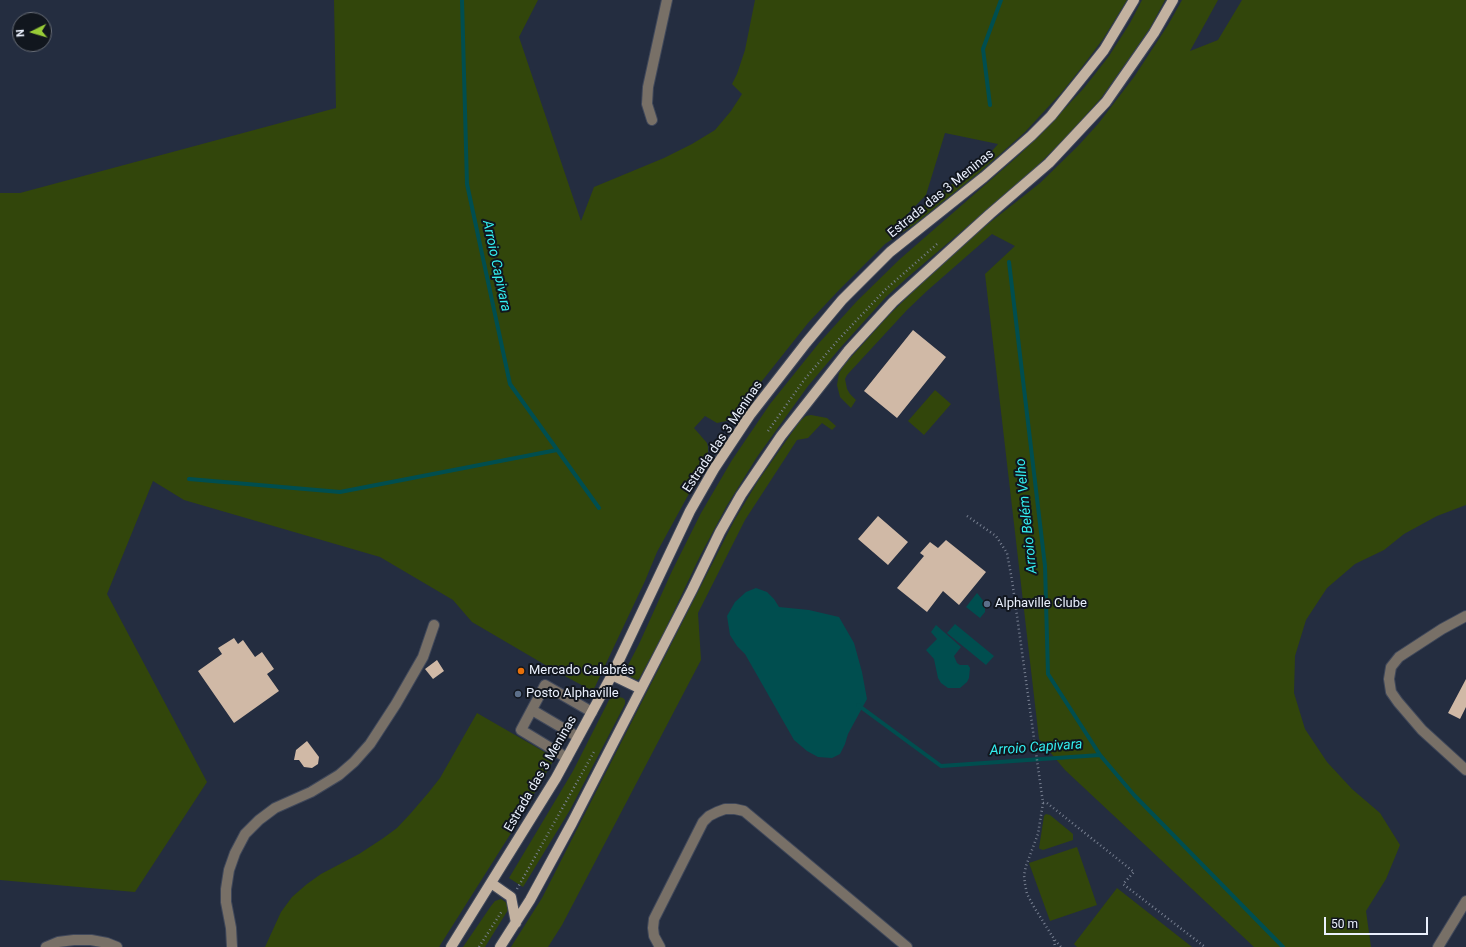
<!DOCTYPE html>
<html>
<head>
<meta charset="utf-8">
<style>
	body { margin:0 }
	#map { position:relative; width:1466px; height:947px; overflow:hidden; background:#242d40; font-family:Roboto,sans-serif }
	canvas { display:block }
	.north { position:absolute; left:12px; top:12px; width:40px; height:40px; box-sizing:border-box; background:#11161e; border:1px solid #686d77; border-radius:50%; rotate:265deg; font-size:11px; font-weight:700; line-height:16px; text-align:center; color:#eaf0fd }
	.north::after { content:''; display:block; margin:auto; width:14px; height:18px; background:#98cb37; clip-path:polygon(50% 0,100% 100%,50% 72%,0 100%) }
	.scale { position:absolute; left:1324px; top:917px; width:104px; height:18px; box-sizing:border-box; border:2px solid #eaf0fd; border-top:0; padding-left:5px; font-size:12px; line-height:14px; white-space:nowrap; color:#eaf0fd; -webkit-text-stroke:3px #11161e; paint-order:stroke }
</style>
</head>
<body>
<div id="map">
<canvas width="1466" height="947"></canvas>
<div class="north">N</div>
<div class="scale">50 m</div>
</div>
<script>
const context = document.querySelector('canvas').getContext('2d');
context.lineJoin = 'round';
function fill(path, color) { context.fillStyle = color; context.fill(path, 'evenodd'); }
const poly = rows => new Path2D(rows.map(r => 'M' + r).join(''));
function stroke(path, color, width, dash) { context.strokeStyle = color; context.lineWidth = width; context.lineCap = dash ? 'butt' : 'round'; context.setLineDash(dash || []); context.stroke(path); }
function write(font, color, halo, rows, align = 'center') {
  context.font = font + ' Roboto,sans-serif'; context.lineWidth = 4; context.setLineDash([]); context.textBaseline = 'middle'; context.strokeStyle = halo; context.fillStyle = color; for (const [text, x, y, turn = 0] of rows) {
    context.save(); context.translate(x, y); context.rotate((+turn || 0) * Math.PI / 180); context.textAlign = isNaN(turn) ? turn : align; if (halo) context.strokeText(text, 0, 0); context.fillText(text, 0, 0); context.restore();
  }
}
fill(poly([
	[334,0,538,0,519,37,581,221,594,187,664,158,692,144,715,130,731,111,742,94,732,84,737,74,745,50,755,0,1127,0,1103,39,1082,67,1062,92,1025,132,980,172,915,224,885,244,839,290,808,323,731,420,717,423,705,416,694,428,707,443,708,447,708,459,657,552,645,581,593,691,559,673,472,622,453,600,380,557,184,500,153,481,107,594,207,782,135,892,0,880,0,193,20,193,336,108],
	[945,133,998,144,986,158,892,230,926,195],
	[1142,0,1165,0,1150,28,1125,64,1101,98,1071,132,1031,172,908,277,886,297,841,347,808,386,757,457,726,507,700,556,664,632,639,679,637,680,624,673,639,644,672,571,701,513,732,460,770,404,819,343,857,301,900,259,1017,157,1041,134,1084,88,1109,56,1130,23],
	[1182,0,1218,0,1190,51,1218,40,1242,0,1466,0,1466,505,1437,516,1404,534,1384,550,1355,564,1327,588,1306,620,1295,656,1294,693,1305,729,1327,762,1352,789,1380,813,1400,845,1386,879,1366,911,1371,947,1254,947,1065,770,1039,739,985,274,1015,246,992,234,928,290,907,310,847,375,845,379,847,389,850,394,856,400,851,408,840,397,837,385,839,373,845,364,888,316,923,282,983,228,1040,183,1078,146,1098,124,1134,77,1168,25],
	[935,390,951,404,924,435,908,421],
	[811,415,827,418,836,426,832,430,822,423,808,438,797,440,745,520,698,613,701,660,562,925,548,947,511,947,542,898,734,521,758,481,800,421,806,416],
	[615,696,623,698,625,700,625,704,570,810,523,887,509,878,573,771,609,700],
	[477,713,555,758,513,830,439,947,265,947,281,912,292,897,307,884,321,874,359,854,382,839,397,828,411,813,429,792,440,778],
	[1046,814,1050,815,1073,834,1073,840,1043,850,1040,849,1039,848,1044,816],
	[1077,847,1097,905,1050,921,1029,863],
	[1117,888,1192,947,1077,947,1074,944],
	[501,899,507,903,508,910,485,947,463,947,491,906,495,901]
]), '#32460b');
fill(poly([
	[756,588,767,592,774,599,779,607,809,610,839,617,854,643,862,672,867,699,848,734,845,744,840,754,832,758,818,757,807,751,794,740,745,654,737,646,730,635,727,616,735,602,746,592],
	[977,593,985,603,985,612,980,618,966,607],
	[955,624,994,656,986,665,947,633],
	[936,625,961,647,954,656,957,663,960,665,968,665,970,668,969,678,967,682,960,688,948,688,941,683,938,678,934,659,926,650,937,639,931,632]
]), '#004e4f');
stroke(poly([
	[462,0,467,184,510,384,599,508],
	[990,105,983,49,1001,0],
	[1009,262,1045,566,1048,674,1100,755],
	[189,479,340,492,557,450],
	[858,705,941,766,1100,755,1134,795,1283,947]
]), '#004e4f', 4);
fill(poly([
	[913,330,946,357,897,418,864,391],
	[878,516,908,542,888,565,858,539],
	[946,540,986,572,959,605,943,591,927,612,897,588,924,556,920,553,930,542,938,548],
	[234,638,238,644,243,640,255,657,262,652,274,669,267,674,279,691,234,723,198,671,222,654,218,648],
	[437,660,444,671,433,679,425,669],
	[1466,679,1466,707,1460,719,1448,713],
	[307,741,319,757,318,764,312,768,304,767,299,760,294,760,296,750]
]), '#d0b9a6');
const minor = poly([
	[652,120,647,104,648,87,667,0],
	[1466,616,1442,629,1399,657,1391,667,1389,679,1391,692,1398,702,1422,730,1466,770],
	[532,710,578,737],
	[567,758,521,730,545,685,592,712],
	[46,947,58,942,74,940,91,940,107,943,117,947],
	[232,947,231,928,226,902,226,889,229,870,235,853,245,834,259,820,275,808,311,792,339,775,354,762,370,744,396,704,423,657,434,625],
	[660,947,654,936,653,928,654,919,703,822,709,816,717,812,725,809,735,809,744,811,907,947],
	[1438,947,1466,901]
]);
const major = poly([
	[612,675,641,689],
	[491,883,511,897,516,923],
	[451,947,556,778,612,675,690,511,714,469,750,415,806,343,842,300,890,252,984,177,1031,136,1051,116,1104,50,1134,0],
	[500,947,530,900,572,823,692,590,720,532,741,495,781,436,848,351,893,302,990,214,1049,163,1106,102,1154,33,1173,0]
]);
stroke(minor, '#40485a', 12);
stroke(major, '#40485a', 12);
stroke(poly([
	[768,431,804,380,839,339,886,289,937,244],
	[967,516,996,536,1007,553,1012,580,1043,803,1038,834,1026,866,1024,875,1025,884,1027,894,1034,907,1054,939,1061,947],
	[1043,803,1047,803,1134,872,1123,884,1205,947],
	[517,889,595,750],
	[1054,940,1055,947],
	[479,947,502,911]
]), '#777f90', 2.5, [1, 3]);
stroke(minor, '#787067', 10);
stroke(major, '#c3b2a0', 10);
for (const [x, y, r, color] of [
	[987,604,4,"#5c6f8a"],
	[521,671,4,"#e8710a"],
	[518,694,4,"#5c6f8a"]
]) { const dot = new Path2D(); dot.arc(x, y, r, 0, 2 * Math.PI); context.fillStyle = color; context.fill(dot); stroke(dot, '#11161e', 1.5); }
write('13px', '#eaf0fd', '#11161e', [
	["Estrada das 3 Meninas",941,194,-39],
	["Estrada das 3 Meninas",723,437,-56],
	["Estrada das 3 Meninas",541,774,-60]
]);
write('13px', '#eaf0fd', '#11161e', [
	["Alphaville Clube",995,604],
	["Mercado Calabrês",529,671],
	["Posto Alphaville",526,694]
], 'left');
write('italic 14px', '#33eff1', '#11161e', [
	["Arroio Capivara",496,266,78],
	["Arroio Belém Velho",1027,516,-96],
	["Arroio Capivara",1036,748,-4]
]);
</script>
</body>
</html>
